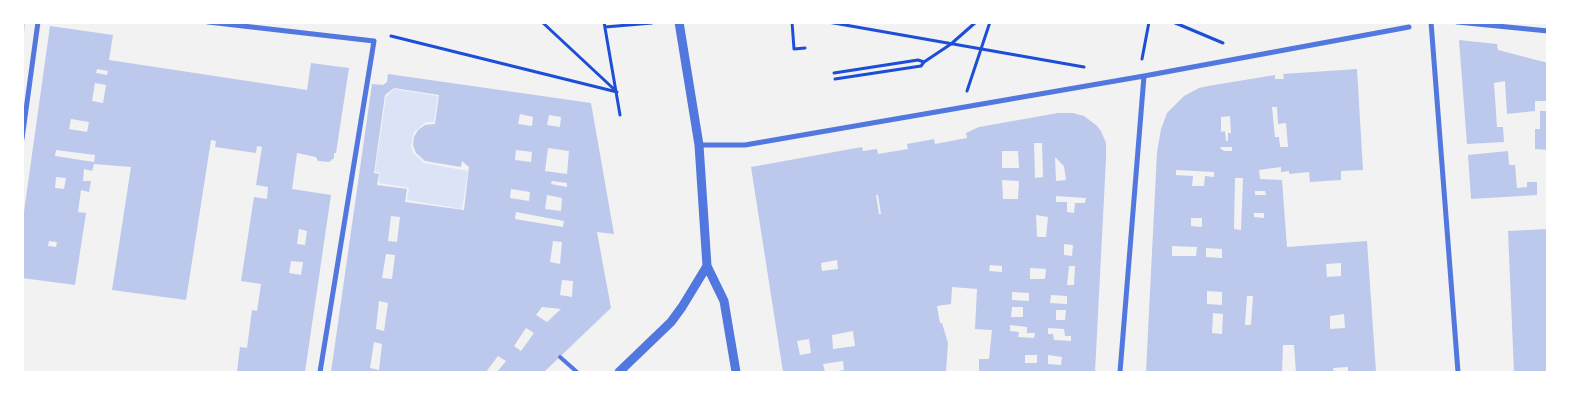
<!DOCTYPE html>
<html>
<head>
<meta charset="utf-8">
<style>
	body { margin:0 }
	#map { position:relative; width:1570px; height:395px; overflow:hidden; background:#f2f2f2; font-family:"Nunito Sans",sans-serif }
	canvas { display:block }
	.frame { position:absolute; inset:0; border:24px solid #fff; pointer-events:none }
</style>
</head>
<body>
<div id="map">
<canvas width="1570" height="395"></canvas>
<div class="frame"></div>
</div>
<script>
const context = document.querySelector('canvas').getContext('2d');
context.lineJoin = 'round';
function fill(path, color) { context.fillStyle = color; context.fill(path, 'evenodd'); }
const poly = rows => new Path2D(rows.map(r => 'M' + r).join(''));
function stroke(path, color, width, dash) { context.strokeStyle = color; context.lineWidth = width; context.lineCap = dash ? 'butt' : 'round'; context.setLineDash(dash || []); context.stroke(path); }
fill(poly([
	[394,89,438,96,434,122,426,122,414,132,411,146,413,153,424,163,468,171,462,209,407,200,409,188,379,183,380,173,375,171,386,97]
]), '#dbe4f7');
fill(poly([
	[22,22,25,22,24,35,22,35],
	[50,26,113,35,109,60,307,90,311,63,349,68,336,153,334,153,334,158,329,162,318,161,316,157,297,153,292,189,331,195,305,372,237,372,240,347,247,348,252,310,257,311,261,284,241,281,254,197,267,199,268,187,256,185,262,147,257,146,256,153,215,147,216,141,211,140,186,300,112,290,131,167,94,164,92,171,84,169,83,181,91,181,89,192,81,190,78,212,86,213,75,285,22,278,22,226],
	[97,69,108,71,107,75,96,73],
	[95,83,106,85,103,103,92,101],
	[71,119,89,122,87,132,69,129],
	[56,150,95,155,94,162,55,156],
	[56,177,66,178,64,189,55,188],
	[299,229,307,231,305,245,297,244],
	[49,241,57,242,56,247,48,246],
	[291,261,303,262,301,275,289,273],
	[1459,40,1497,44,1498,50,1548,63,1548,101,1535,101,1535,111,1507,114,1505,81,1494,83,1497,127,1503,127,1504,142,1467,144],
	[1357,69,1363,170,1341,171,1341,180,1310,182,1309,172,1289,174,1289,171,1281,172,1281,167,1259,170,1260,179,1282,180,1287,247,1367,241,1376,372,1348,372,1348,367,1333,368,1334,372,1296,372,1294,345,1283,345,1282,372,1146,372,1157,152,1161,129,1167,113,1184,96,1199,88,1208,86,1275,75,1275,79,1284,79,1283,74],
	[1272,107,1277,107,1278,124,1286,123,1288,147,1280,147,1279,137,1275,137],
	[1230,116,1231,133,1228,133,1228,141,1226,141,1225,131,1221,132,1221,117],
	[1221,147,1232,147,1232,151,1224,151,1220,148],
	[1176,170,1214,172,1214,177,1205,176,1204,186,1192,186,1193,176,1176,175],
	[1235,178,1243,178,1241,230,1234,229],
	[1255,191,1265,191,1266,195,1255,195],
	[1254,213,1264,213,1264,218,1254,217],
	[1191,218,1202,218,1202,227,1191,226],
	[1172,246,1197,247,1196,256,1172,256],
	[1206,248,1222,249,1222,258,1206,257],
	[1341,263,1341,276,1327,277,1326,264],
	[1207,291,1222,292,1222,305,1207,304],
	[1247,296,1253,296,1251,325,1245,325],
	[1213,313,1223,314,1222,334,1212,333],
	[1344,314,1345,328,1330,329,1330,316],
	[388,74,591,103,614,234,597,232,611,308,544,372,497,372,506,361,498,356,486,372,331,372,372,84,383,85,387,82],
	[394,88,439,95,435,124,425,125,418,130,414,137,413,145,416,153,425,161,461,167,462,161,469,167,464,210,405,202,407,189,377,185,379,174,374,173,385,95],
	[520,114,533,117,532,126,518,124],
	[549,115,561,117,560,127,547,125],
	[548,148,569,151,567,174,545,171],
	[516,150,532,152,531,162,515,160],
	[552,181,567,183,567,187,551,184],
	[511,189,530,192,529,201,510,198],
	[547,195,562,198,561,211,545,209],
	[516,212,564,221,563,227,515,219],
	[391,216,400,217,397,242,388,241],
	[553,241,562,242,560,264,550,262],
	[386,254,395,255,392,279,382,278],
	[562,280,573,281,572,297,560,295],
	[379,301,388,303,384,331,376,329],
	[542,307,561,309,547,322,536,315],
	[526,328,534,333,521,351,514,346],
	[374,342,382,344,379,370,370,368],
	[1540,111,1548,111,1548,150,1535,149,1535,129,1540,129],
	[1058,113,1073,113,1084,116,1096,125,1101,131,1106,143,1106,159,1095,372,979,372,979,359,989,359,992,330,975,329,977,289,952,287,951,304,937,306,940,323,942,323,948,343,946,372,831,372,844,370,843,361,823,364,825,372,783,372,751,167,862,147,863,151,877,149,878,154,908,149,907,144,934,139,935,144,967,138,966,133,979,127],
	[1034,143,1042,143,1043,177,1035,178],
	[1002,151,1018,151,1019,168,1002,168],
	[1055,157,1064,166,1066,180,1056,181],
	[1002,180,1019,181,1018,199,1003,199],
	[876,195,878,195,881,214,879,214],
	[1056,196,1086,198,1085,203,1075,203,1074,213,1067,212,1067,202,1056,202],
	[1036,215,1048,217,1046,237,1037,237],
	[1064,244,1073,245,1072,256,1064,255],
	[837,260,838,269,822,271,821,263],
	[990,265,1002,266,1002,272,989,271],
	[1069,266,1075,266,1074,285,1067,285],
	[1030,268,1046,269,1045,279,1030,279],
	[1012,292,1029,293,1029,301,1012,300],
	[1051,295,1067,296,1067,304,1050,303],
	[1012,307,1023,307,1023,317,1011,317],
	[1056,310,1066,310,1065,320,1056,320],
	[1010,325,1027,327,1027,333,1035,333,1034,338,1018,337,1019,332,1010,331],
	[1048,328,1064,329,1065,336,1071,336,1071,341,1054,340,1053,334,1048,334],
	[853,331,855,346,833,349,832,335],
	[809,339,811,353,800,355,797,341],
	[1025,355,1037,355,1037,363,1025,363],
	[1048,355,1062,357,1061,365,1048,364],
	[1508,151,1509,165,1515,165,1517,188,1527,187,1527,182,1537,182,1537,195,1471,199,1468,155],
	[1548,229,1548,372,1514,372,1508,231]
]), '#bdc9ec');
stroke(poly([
	[542,22,616,91],
	[604,22,620,115],
	[792,22,794,49,805,48],
	[828,22,1084,67],
	[1173,22,1223,43],
	[605,27,652,23],
	[391,36,617,92],
	[1142,59,1149,22],
	[834,73,918,60,924,62],
	[835,79,921,66,924,62,951,44,976,22],
	[967,91,990,22]
]), '#1d4ed8', 3);
stroke(poly([
	[560,357,577,372]
]), '#5277de', 4);
stroke(poly([
	[208,22,374,41,320,372],
	[1431,22,1458,372],
	[1457,22,1548,31],
	[22,139,38,22],
	[699,145,745,145,1144,76,1409,27],
	[1120,372,1144,76]
]), '#5277de', 5);
stroke(poly([
	[679,22,699,145,707,266,724,301,736,372],
	[619,372,671,322,682,307,707,266]
]), '#5277de', 9);
</script>
</body>
</html>
